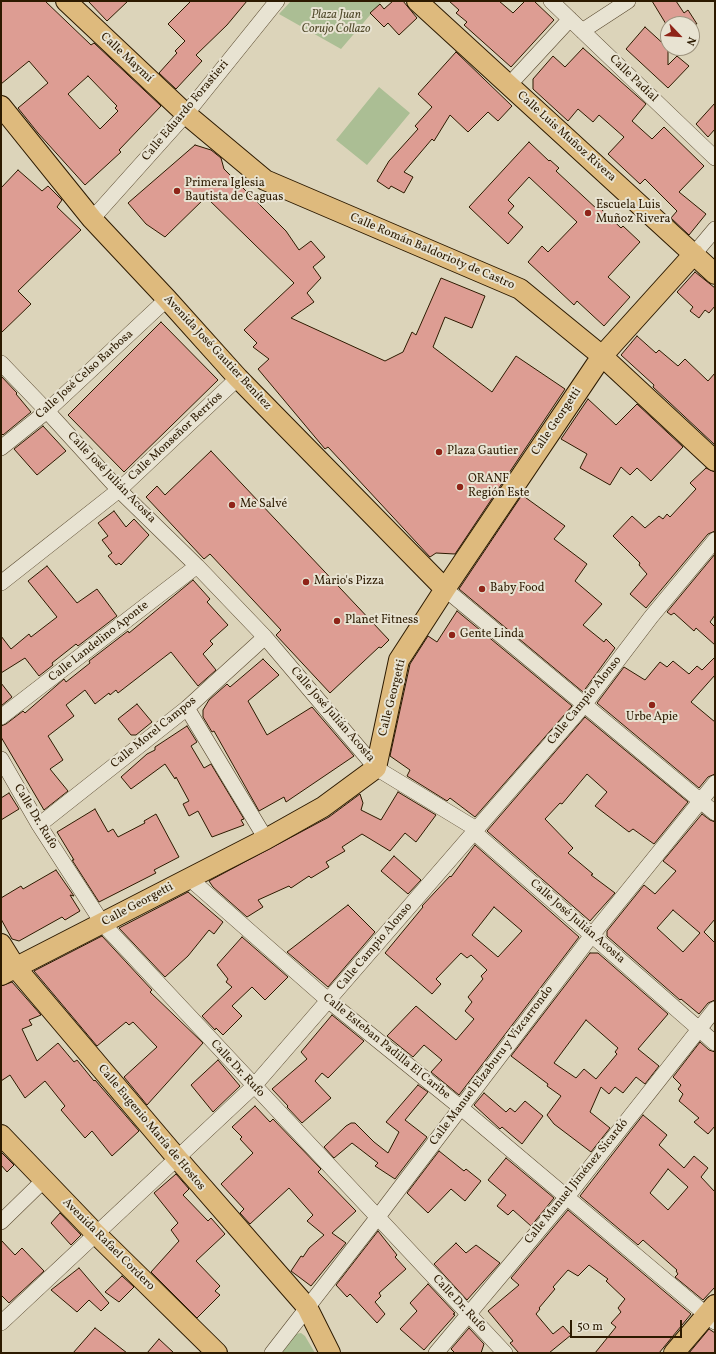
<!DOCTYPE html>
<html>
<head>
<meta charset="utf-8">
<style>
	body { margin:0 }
	#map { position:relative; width:716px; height:1354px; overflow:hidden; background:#dcd4ba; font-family:Vollkorn,serif }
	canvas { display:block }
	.frame { position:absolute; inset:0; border:2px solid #2c1a00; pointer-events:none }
	.north { position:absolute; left:660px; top:16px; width:40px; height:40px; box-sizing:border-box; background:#e8e3d2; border:1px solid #9d937e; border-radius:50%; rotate:115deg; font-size:11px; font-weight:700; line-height:16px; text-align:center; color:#2c1a00 }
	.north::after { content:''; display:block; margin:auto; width:14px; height:18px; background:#8f2418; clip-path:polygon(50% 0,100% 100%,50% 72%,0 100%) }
	.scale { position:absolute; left:570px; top:1320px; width:112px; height:18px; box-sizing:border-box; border:2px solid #2c1a00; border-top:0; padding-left:5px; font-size:12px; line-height:14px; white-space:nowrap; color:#2c1a00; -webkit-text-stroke:3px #e8e3d2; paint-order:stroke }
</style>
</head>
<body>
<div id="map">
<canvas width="716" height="1354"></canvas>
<div class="frame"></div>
<div class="north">N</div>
<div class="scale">50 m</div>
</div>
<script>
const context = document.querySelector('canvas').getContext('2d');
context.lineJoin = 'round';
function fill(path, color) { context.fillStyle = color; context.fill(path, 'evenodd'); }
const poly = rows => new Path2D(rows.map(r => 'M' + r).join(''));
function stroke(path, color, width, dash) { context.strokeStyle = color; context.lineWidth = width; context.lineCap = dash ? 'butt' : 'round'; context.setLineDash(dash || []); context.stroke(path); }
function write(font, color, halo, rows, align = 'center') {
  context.font = font + ' Vollkorn,serif'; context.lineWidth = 4; context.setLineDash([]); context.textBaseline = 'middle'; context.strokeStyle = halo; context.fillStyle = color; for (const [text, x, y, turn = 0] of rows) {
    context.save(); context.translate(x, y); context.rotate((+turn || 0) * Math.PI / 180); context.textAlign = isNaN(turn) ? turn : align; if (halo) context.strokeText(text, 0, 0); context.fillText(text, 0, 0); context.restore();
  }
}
fill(poly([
	[291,1,382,1,341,49,279,14],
	[379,87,410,113,367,165,336,140],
	[301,1333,305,1336,315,1353,279,1353,295,1334]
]), '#abbe94');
const building = poly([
	[1,1,45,1,91,45,94,43,161,106,119,150,121,152,85,185,38,133,18,108,48,83,29,61,1,84,1,1],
	[88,76,117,106,115,108,118,111,100,129,68,94,88,76],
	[88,1,128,1,107,21,88,1],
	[191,1,247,1,227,25,196,55,202,61,176,89,159,73,177,53,175,51,185,41,168,24,191,1],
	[393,1,403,1,417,18,399,35,388,23,384,27,370,13,380,4,384,9,393,1],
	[449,1,499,1,513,13,525,1,534,1,554,20,511,67,464,25,467,22,456,13,459,10,449,1],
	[652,1,676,1,684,13,688,10,697,24,666,24,652,1],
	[645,27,668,48,668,65,677,56,689,66,668,88,626,49,645,27],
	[583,48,646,104,632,121,652,139,664,127,704,166,679,192,706,214,689,235,671,218,677,211,645,179,640,184,608,154,624,137,599,115,593,122,578,109,568,121,533,89,533,79,553,56,565,67,583,48],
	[456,52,512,106,498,121,488,112,468,132,450,115,434,141,432,139,404,172,413,177,404,193,391,186,389,189,377,181,389,161,418,129,415,126,432,107,418,94,456,52],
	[715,103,715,129,708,137,696,124,715,103],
	[529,142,549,161,550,160,559,168,556,171,598,210,600,208,621,228,623,226,640,242,608,277,630,297,604,326,577,301,574,305,528,262,542,246,548,252,577,222,529,177,508,200,514,206,508,213,523,227,508,244,469,207,529,142],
	[195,145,211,150,221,158,224,169,286,231,299,250,311,241,325,257,313,267,321,278,307,293,314,302,291,318,385,361,403,352,412,332,416,335,441,278,485,296,472,328,445,317,433,347,492,392,516,356,565,389,455,554,436,553,430,557,328,447,325,449,258,369,269,359,253,347,257,343,244,330,294,283,206,197,165,237,146,224,128,203,195,145],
	[18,170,42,191,48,186,62,200,57,207,81,230,18,291,31,304,1,333,1,188,18,170],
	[695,272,715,288,715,306,709,313,705,310,699,318,690,311,693,307,677,292,695,272],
	[161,322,218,380,124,472,68,415,161,322],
	[637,336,656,353,659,350,678,366,685,359,708,381,715,373,715,445,653,387,654,385,621,355,637,336],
	[1,376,17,393,16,394,31,412,3,435,1,433,1,376],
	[588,399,616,425,637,404,683,447,651,481,637,468,630,475,621,467,610,485,580,468,587,454,561,439,588,399],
	[43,426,66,451,37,475,14,449,43,426],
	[211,451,389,640,381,648,379,647,330,693,276,635,281,630,210,554,204,559,146,497,157,486,165,495,211,451],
	[706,468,715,472,715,531,708,534,646,608,630,594,647,574,639,565,640,563,613,536,632,516,645,528,659,516,663,519,667,514,670,517,696,489,690,483,706,468],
	[522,495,565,526,554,539,587,564,575,581,602,604,583,625,604,642,606,639,615,648,583,692,459,589,522,495],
	[114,511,126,527,134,519,149,535,121,565,119,563,116,565,108,556,112,553,102,540,108,536,98,523,114,511],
	[715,554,715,615,710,622,715,627,715,645,696,628,694,631,674,613,671,615,667,612,715,554],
	[47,566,77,603,97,589,117,616,78,646,76,644,52,663,53,665,39,676,25,658,1,673,1,636,11,649,29,634,31,637,57,617,28,581,47,566],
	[193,580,210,599,207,602,228,625,210,641,213,644,203,654,216,670,198,686,171,652,118,693,116,690,110,695,109,693,95,704,85,690,66,705,74,716,48,736,63,760,50,769,68,791,44,810,1,737,1,726,6,724,23,711,25,713,64,679,66,682,90,663,89,661,128,631,129,633,193,580],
	[457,611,572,706,475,817,450,798,447,801,407,776,410,770,390,756,410,664,428,636,437,642,457,611],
	[715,657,715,675,691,702,715,722,715,774,708,777,699,788,597,703,624,667,645,680,660,662,667,667,673,661,689,674,697,666,702,670,715,657],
	[263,659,279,675,248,701,267,735,312,707,354,756,286,802,284,797,259,811,214,731,212,732,203,717,203,710,209,700,227,684,230,687,263,659],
	[1,683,12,697,1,706,1,683],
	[137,704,152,722,136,735,131,735,118,719,137,704],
	[585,717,688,802,654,844,633,829,629,832,595,806,607,792,587,774,562,804,560,803,545,819,573,848,568,853,593,874,591,875,615,893,590,921,487,831,585,717],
	[187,726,197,742,191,746,204,768,211,764,244,819,241,820,244,825,212,837,198,811,189,816,183,804,189,801,176,777,175,779,165,764,131,789,121,777,147,754,155,750,155,747,187,726],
	[398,792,436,815,416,842,405,833,390,851,362,834,342,847,345,851,326,862,329,867,311,878,309,876,291,888,289,886,258,900,263,907,247,917,213,887,209,881,329,817,360,794,363,803,361,810,381,820,398,792],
	[9,793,19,809,1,820,1,798,9,793],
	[95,809,108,832,113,829,118,837,145,823,144,821,156,814,179,857,154,870,156,873,99,902,72,860,74,860,57,832,95,809],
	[702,814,710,820,715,822,715,919,704,932,715,943,715,1000,708,1003,699,1014,681,999,680,1000,607,936,607,931,644,885,655,894,676,871,663,861,702,814],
	[673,910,700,933,683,952,657,928,673,910],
	[475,845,579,937,459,1095,431,1072,442,1060,424,1045,413,1057,387,1036,416,1006,456,1040,474,1019,465,1011,472,1002,468,997,483,979,481,976,487,970,471,955,467,958,461,953,436,979,441,984,432,994,385,953,423,907,422,906,450,876,451,877,475,845],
	[494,907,522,931,498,957,472,935,494,907],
	[394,856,421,880,408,894,381,871,394,856],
	[56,870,74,896,70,895,80,911,65,920,62,917,19,941,12,939,1,919,1,898,21,886,23,889,56,870],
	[188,892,223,922,214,934,209,930,188,956,165,977,119,928,188,892],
	[348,905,375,932,328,987,287,952,348,905],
	[102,936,152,990,150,992,203,1043,147,1105,124,1077,157,1047,133,1022,129,1025,126,1022,97,1046,34,971,102,936],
	[242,937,288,977,265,1000,252,987,232,1006,242,1016,223,1035,216,1028,215,1030,202,1016,232,987,226,982,228,979,217,965,242,937],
	[590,953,598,953,668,1014,638,1049,659,1066,645,1084,636,1077,623,1093,615,1087,609,1094,601,1087,590,1112,610,1128,591,1152,554,1124,547,1115,561,1096,547,1086,548,1084,511,1056,590,953],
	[586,1020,618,1048,615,1052,617,1054,596,1079,584,1069,576,1078,554,1063,586,1020],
	[12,982,41,1015,29,1020,32,1025,22,1029,37,1061,58,1043,74,1062,77,1060,94,1081,95,1080,139,1131,112,1156,92,1131,85,1138,61,1110,65,1106,45,1081,25,1098,10,1075,1,1081,1,986,12,982],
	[332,1015,364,1041,328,1078,322,1073,315,1081,331,1098,302,1123,287,1107,288,1106,272,1089,307,1059,301,1052,332,1015],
	[700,1042,709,1050,715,1052,715,1126,708,1134,694,1122,699,1118,679,1101,683,1094,678,1089,681,1085,673,1077,700,1042],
	[218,1060,240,1086,213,1112,191,1085,218,1060],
	[418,1085,428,1092,405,1120,427,1137,395,1179,375,1166,378,1163,352,1143,334,1158,324,1147,346,1126,351,1123,355,1123,374,1142,388,1153,399,1132,386,1122,418,1085],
	[484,1093,506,1112,510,1108,515,1112,525,1101,543,1116,522,1144,502,1127,500,1129,474,1105,484,1093],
	[255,1106,270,1122,273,1119,321,1169,318,1172,356,1211,332,1233,346,1243,311,1286,291,1271,301,1256,303,1257,309,1248,324,1235,307,1221,313,1215,289,1188,250,1224,240,1213,244,1209,221,1184,253,1153,240,1139,242,1137,232,1127,255,1106],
	[643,1115,667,1135,659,1145,684,1168,694,1156,708,1168,701,1177,715,1192,715,1287,703,1300,675,1277,678,1274,676,1271,677,1270,643,1240,638,1245,580,1196,643,1115],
	[668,1169,688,1187,668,1210,650,1193,668,1169],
	[439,1151,464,1171,466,1169,481,1181,465,1201,451,1189,428,1213,407,1193,439,1151],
	[1,1152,14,1165,7,1172,1,1165,1,1152],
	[506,1158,554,1198,531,1226,513,1210,508,1215,497,1206,506,1195,488,1180,506,1158],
	[176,1174,189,1189,183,1195,208,1221,211,1218,225,1234,196,1261,220,1286,215,1291,220,1295,197,1318,151,1272,179,1241,171,1230,178,1223,154,1193,176,1174],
	[568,1210,691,1314,659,1353,595,1353,616,1327,611,1323,621,1312,618,1308,625,1299,606,1281,608,1279,589,1265,578,1276,568,1270,553,1287,555,1289,539,1308,540,1309,536,1314,553,1334,563,1326,571,1335,549,1353,519,1353,510,1343,513,1341,488,1311,519,1285,511,1278,568,1210],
	[60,1213,81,1235,71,1245,51,1223,60,1213],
	[378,1231,397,1255,395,1257,406,1269,379,1293,381,1296,375,1302,385,1314,377,1323,350,1294,347,1297,336,1285,378,1231],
	[1,1240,15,1255,22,1248,44,1271,9,1303,1,1295,1,1240],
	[456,1243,466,1253,476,1245,500,1263,467,1300,434,1264,456,1243],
	[79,1268,109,1303,101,1311,89,1300,77,1312,51,1290,79,1268],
	[122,1276,134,1287,119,1302,105,1292,122,1276],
	[428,1284,455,1313,453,1314,455,1315,424,1350,400,1329,417,1311,410,1303,428,1284],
	[95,1328,127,1353,73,1353,95,1328],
	[469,1328,484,1344,481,1353,455,1353,451,1349,469,1328],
	[709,1329,715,1333,715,1353,689,1353,709,1329],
	[159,1339,174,1353,147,1353,159,1339]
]);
fill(building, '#dd9d93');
stroke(building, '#2c1a00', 1);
const minor = poly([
	[551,1,715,158],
	[582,31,628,1],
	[509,85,570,19],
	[92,219,186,114,277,1],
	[694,254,715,229],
	[1,363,47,411,119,490,197,566,265,637,376,768,473,827,474,832,715,1043],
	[1,448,47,411,167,299],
	[1,583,119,490,238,378],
	[445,589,715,813],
	[187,708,266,839],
	[1,717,197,566],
	[1,759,39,825,103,924,505,1353],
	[39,825,187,708,265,637],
	[189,878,329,1001,460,1107,715,1322],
	[1,1222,44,1180],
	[1,1323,253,1087,584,705,651,617,715,540],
	[272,1353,377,1218,592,935,715,783],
	[436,1353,566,1198,715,1009]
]);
const major = poly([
	[66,1,186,114,265,180,520,289,602,356,715,461],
	[417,1,715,274],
	[1,106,92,219,167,299,238,378,445,589],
	[1,944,16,968,177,1158,307,1307,330,1353],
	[1,975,266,839,323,807,376,768,399,660,445,589,602,356,694,254],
	[1,1135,96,1234,217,1353],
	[674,1353,715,1305]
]);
stroke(minor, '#58482e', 16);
stroke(major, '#2c1a00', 22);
stroke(minor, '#e8e3d2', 15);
stroke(major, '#deba7d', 20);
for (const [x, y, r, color] of [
	[177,191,4,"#8f2418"],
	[588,213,4,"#8f2418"],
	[439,452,4,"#8f2418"],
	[460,487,4,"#8f2418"],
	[232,505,4,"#8f2418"],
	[306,582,4,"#8f2418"],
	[482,589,4,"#8f2418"],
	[337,621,4,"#8f2418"],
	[452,635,4,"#8f2418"],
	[652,705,4,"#8f2418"]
]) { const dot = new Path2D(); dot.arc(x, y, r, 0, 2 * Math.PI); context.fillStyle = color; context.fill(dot); stroke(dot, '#e8e3d2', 1.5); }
write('italic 12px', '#524b2c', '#e8e3d2', [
	["Plaza Juan",336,16],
	["Corujo Collazo",336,30]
]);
write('12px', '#2c1a00', '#e8e3d2', [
	["Calle Maymí",126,58,43],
	["Calle Padial",633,79,44],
	["Calle Eduardo Forastieri",186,111,-50],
	["Calle Luis Muñoz Rivera",566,137,42],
	["Calle Román Baldorioty de Castro",432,252,23],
	["Avenida José Gautier Benítez",217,353,47],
	["Calle José Celso Barbosa",85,375,-42],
	["Calle Georgetti",557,422,-56],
	["Calle Monseñor Berríos",176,437,-43],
	["Calle José Julián Acosta",111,478,46],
	["Calle Landelino Aponte",99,642,-38],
	["Calle Georgetti",393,698,-76],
	["Calle Campio Alonso",585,701,-51],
	["Calle José Julián Acosta",332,715,49],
	["Calle Morel Campos",154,733,-39],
	["Calle Dr. Rufo",35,817,59],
	["Calle Georgetti",138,905,-28],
	["Calle José Julián Acosta",577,922,41],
	["Calle Campio Alonso",375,947,-50],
	["Calle Esteban Padilla El Caribe",386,1047,39],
	["Calle Manuel Elzaburu y Vizcarrondo",492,1066,-53],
	["Calle Dr. Rufo",237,1069,47],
	["Calle Eugenio María de Hostos",151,1128,50],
	["Calle Manuel Jiménez Sicardó",577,1182,-51],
	["Avenida Rafael Cordero",108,1245,45],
	["Calle Dr. Rufo",459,1304,47]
]);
write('12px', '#2c1a00', '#e8e3d2', [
	["Primera Iglesia",185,184],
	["Bautista de Caguas",185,198],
	["Escuela Luis",596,206],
	["Muñoz Rivera",596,220],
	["Plaza Gautier",447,452],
	["ORANF",468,480],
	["Región Este",468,494],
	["Me Salvé",240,505],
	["Mario's Pizza",314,582],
	["Baby Food",490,589],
	["Planet Fitness",345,621],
	["Gente Linda",460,635],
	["Urbe Apie",652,718,"center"]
], 'left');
</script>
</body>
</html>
